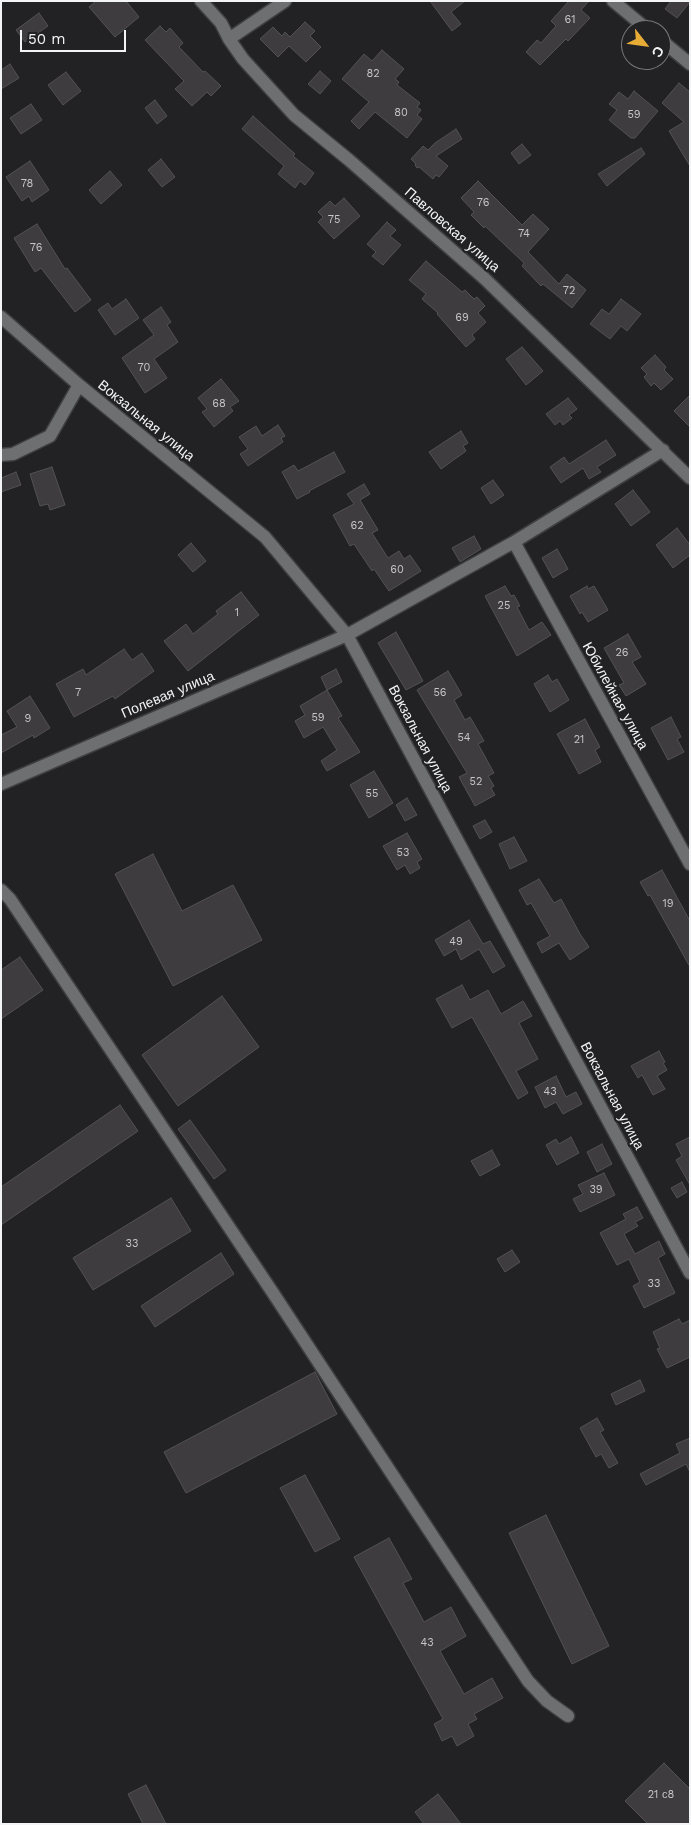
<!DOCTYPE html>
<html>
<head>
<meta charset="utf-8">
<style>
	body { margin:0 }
	#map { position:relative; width:691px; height:1825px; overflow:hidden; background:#222225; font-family:"Work Sans",sans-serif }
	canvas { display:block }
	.frame { position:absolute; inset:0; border:2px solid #f3f4f5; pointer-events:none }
	.north { position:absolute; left:621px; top:20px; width:50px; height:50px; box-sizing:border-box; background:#222225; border:1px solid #767678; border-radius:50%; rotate:120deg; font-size:14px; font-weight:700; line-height:20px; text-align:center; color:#f3f4f5 }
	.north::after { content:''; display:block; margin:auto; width:18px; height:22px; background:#e6ac36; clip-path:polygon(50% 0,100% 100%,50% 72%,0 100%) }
	.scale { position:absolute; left:20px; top:30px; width:106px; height:22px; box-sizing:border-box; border:2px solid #f3f4f5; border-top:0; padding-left:6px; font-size:15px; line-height:18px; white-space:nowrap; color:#f3f4f5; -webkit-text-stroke:4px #222225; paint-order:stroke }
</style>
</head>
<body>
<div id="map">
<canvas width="691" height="1825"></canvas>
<div class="frame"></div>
<div class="north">С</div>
<div class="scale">50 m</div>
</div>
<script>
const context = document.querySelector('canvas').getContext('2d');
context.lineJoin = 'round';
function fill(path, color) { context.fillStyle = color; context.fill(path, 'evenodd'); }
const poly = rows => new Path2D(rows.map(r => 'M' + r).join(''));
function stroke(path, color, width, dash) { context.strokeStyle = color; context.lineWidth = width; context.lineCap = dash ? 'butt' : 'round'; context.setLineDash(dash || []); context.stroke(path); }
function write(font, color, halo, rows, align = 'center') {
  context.font = font + ' "Work Sans",sans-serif'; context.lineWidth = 4.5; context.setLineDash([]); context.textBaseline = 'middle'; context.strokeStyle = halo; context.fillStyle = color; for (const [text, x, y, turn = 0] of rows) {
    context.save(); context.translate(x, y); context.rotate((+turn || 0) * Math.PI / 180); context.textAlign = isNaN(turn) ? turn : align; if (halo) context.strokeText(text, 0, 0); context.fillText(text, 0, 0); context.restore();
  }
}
const building = poly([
	[96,1,126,1,139,17,115,37,89,7,96,1],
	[430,1,465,1,451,12,461,24,452,31,430,1],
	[569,1,589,1,581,10,590,18,568,41,566,39,540,65,526,52,537,40,541,43,556,26,551,21,569,1],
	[671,1,690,1,690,2,677,18,665,9,671,1],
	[39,13,48,26,25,42,16,30,39,13],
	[305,22,315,31,310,36,321,47,306,62,289,46,278,57,260,39,273,27,282,36,285,32,290,37,305,22],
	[160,26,166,32,170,28,183,43,179,47,203,72,205,71,221,86,211,96,207,92,192,106,175,89,184,81,145,40,160,26],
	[382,50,404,69,395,79,399,82,397,85,420,103,417,107,421,110,417,115,422,119,407,138,375,112,359,129,351,121,369,102,342,79,364,54,372,61,382,50],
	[10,64,19,78,1,89,1,70,10,64],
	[320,71,331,81,320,94,308,84,320,71],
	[66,72,81,91,63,105,48,85,66,72],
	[679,83,690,92,690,166,669,131,684,122,662,103,679,83],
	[634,91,658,111,635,138,631,138,609,120,617,110,609,104,619,92,628,99,634,91],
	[155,100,167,116,157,124,145,108,155,100],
	[31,104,42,120,21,134,10,118,31,104],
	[253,116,295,154,293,156,314,173,305,185,300,181,295,188,278,174,284,166,242,129,253,116],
	[456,129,462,139,436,156,448,166,439,177,436,175,433,179,419,167,417,168,415,165,416,164,411,159,423,146,428,150,435,143,456,129],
	[522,144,531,155,519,164,511,153,522,144],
	[641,148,645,154,607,186,598,174,641,148],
	[161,159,175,177,162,187,148,170,161,159],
	[30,161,49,190,32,202,29,196,22,201,6,177,30,161],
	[110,171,122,185,101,204,89,190,110,171],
	[478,181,522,225,533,214,549,229,528,252,559,284,567,274,586,290,572,308,543,284,541,286,522,266,524,263,485,226,484,228,471,215,474,212,461,198,478,181],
	[344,198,360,216,334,239,318,222,323,217,318,212,330,201,335,206,344,198],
	[387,222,396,230,390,236,401,245,383,265,372,256,376,252,367,244,387,222],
	[37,224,65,269,67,268,91,300,75,312,41,268,35,272,14,238,37,224],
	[426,261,462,292,465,290,474,299,477,297,485,306,478,313,486,322,472,335,475,339,466,347,437,314,438,313,422,299,426,294,409,280,426,261],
	[126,299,139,318,115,335,98,310,108,303,112,309,126,299],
	[621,299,641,314,627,331,621,326,610,339,590,324,602,309,609,314,621,299],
	[161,307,171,322,167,325,178,342,154,359,167,378,145,393,122,358,154,335,143,320,161,307],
	[522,347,543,371,526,385,506,359,522,347],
	[655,355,666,367,664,370,673,379,661,390,654,383,651,386,644,377,647,374,641,368,655,355],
	[221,379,239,401,230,407,233,411,214,427,202,412,207,409,198,398,221,379],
	[690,395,690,427,674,411,690,395],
	[568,398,577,409,569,415,572,418,563,425,560,421,555,425,546,414,568,398],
	[278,425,285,436,281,438,283,442,248,466,240,454,248,449,239,437,256,426,262,436,278,425],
	[461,431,468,443,463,446,466,451,441,469,429,452,461,431],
	[606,440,616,455,597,467,601,472,589,479,583,468,561,483,550,467,564,457,569,464,606,440],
	[334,452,345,472,309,491,310,492,297,499,282,472,294,465,298,471,334,452],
	[52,467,65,505,50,510,48,504,40,506,30,474,52,467],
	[16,472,21,485,1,492,1,478,16,472],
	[493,480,504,495,491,504,481,488,493,480],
	[364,484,370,494,360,500,378,530,372,533,388,558,399,551,404,559,410,555,421,571,389,591,374,569,372,571,354,544,350,546,333,515,354,504,347,494,364,484],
	[633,490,650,512,631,526,615,504,633,490],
	[677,528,690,545,690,555,673,568,656,545,677,528],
	[474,536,481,549,460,562,452,548,474,536],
	[191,543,206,561,193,572,178,555,191,543],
	[557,549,568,569,553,578,542,558,557,549],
	[505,586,511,596,514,595,520,606,517,607,529,630,542,622,551,635,517,656,485,596,505,586],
	[587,586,588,589,594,586,608,610,588,622,582,612,580,614,570,596,587,586],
	[241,592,259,615,188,671,164,641,186,624,193,634,218,614,216,611,241,592],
	[396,632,423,681,406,690,378,643,396,632],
	[628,634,641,657,632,662,646,684,626,696,619,685,624,683,604,648,628,634],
	[124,649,132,660,142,653,154,671,115,699,113,696,74,717,56,684,83,669,86,675,124,649],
	[336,669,342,682,327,690,321,677,336,669],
	[448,671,462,695,454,700,465,720,470,717,484,741,478,744,494,773,488,776,494,786,491,788,495,795,475,806,459,777,467,773,417,690,448,671],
	[548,675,552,682,557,679,569,700,550,712,534,684,548,675],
	[327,690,342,716,338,718,360,752,327,771,321,761,337,750,323,727,304,738,295,721,305,715,300,706,327,690],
	[30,696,50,728,34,738,33,735,1,753,1,735,17,727,7,711,30,696],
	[671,717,681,737,677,739,684,752,668,760,651,728,671,717],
	[585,719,600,747,595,750,601,762,579,774,557,734,585,719],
	[374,771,393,803,369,818,350,785,374,771],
	[407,798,417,815,405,821,396,805,407,798],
	[485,820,492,832,480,839,473,826,485,820],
	[407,833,422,859,417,862,420,868,410,874,405,865,397,870,383,846,407,833],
	[514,837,527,861,510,869,499,844,514,837],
	[153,854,182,911,233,885,262,940,173,986,115,874,153,854],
	[662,870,690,921,690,967,650,895,648,896,640,882,662,870],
	[539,879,554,903,561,899,580,934,589,947,570,960,559,943,542,953,537,943,550,936,531,903,527,905,519,890,539,879],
	[469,920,483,944,490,941,505,966,493,973,479,949,461,960,456,949,444,956,435,940,469,920],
	[20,957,43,990,1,1019,1,970,20,957],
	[462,985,470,1000,488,990,501,1014,523,1001,532,1016,519,1023,538,1059,516,1071,528,1093,518,1099,472,1017,452,1028,436,999,462,985],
	[222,996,259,1047,178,1106,142,1055,222,996],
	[659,1051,665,1062,663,1063,667,1070,657,1076,665,1089,653,1095,642,1075,638,1078,631,1066,659,1051],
	[556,1076,566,1097,576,1092,582,1104,563,1114,556,1102,545,1108,535,1087,556,1076],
	[120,1105,138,1131,1,1225,1,1187,120,1105],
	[190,1120,226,1170,214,1179,178,1129,190,1120],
	[571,1137,579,1153,557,1165,546,1145,556,1139,559,1144,571,1137],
	[690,1137,690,1185,676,1160,682,1156,676,1144,690,1137],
	[602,1144,612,1164,597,1172,587,1152,602,1144],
	[492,1150,500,1165,480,1176,471,1161,492,1150],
	[604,1173,615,1195,580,1212,573,1199,583,1194,578,1185,604,1173],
	[682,1182,687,1192,677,1198,671,1188,682,1182],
	[171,1198,191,1231,93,1290,73,1258,171,1198],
	[637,1207,643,1218,635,1222,638,1226,624,1234,635,1254,659,1241,665,1254,658,1258,675,1293,644,1308,633,1286,640,1282,629,1259,617,1265,600,1233,626,1219,623,1214,637,1207],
	[512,1250,520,1262,505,1272,497,1259,512,1250],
	[221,1253,234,1274,155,1327,141,1306,221,1253],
	[679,1319,682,1324,690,1320,690,1357,667,1368,657,1349,660,1348,653,1332,679,1319],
	[315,1372,337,1414,186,1493,164,1452,315,1372],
	[640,1380,645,1391,616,1405,611,1394,640,1380],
	[597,1418,604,1430,600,1432,618,1463,609,1468,601,1454,596,1457,580,1428,597,1418],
	[690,1438,690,1472,686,1464,646,1485,640,1474,680,1453,676,1444,690,1438],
	[305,1475,340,1539,315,1552,280,1488,305,1475],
	[546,1515,609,1646,572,1664,509,1533,546,1515],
	[389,1538,412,1579,403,1583,424,1622,451,1607,466,1636,440,1651,464,1694,492,1678,503,1698,474,1714,477,1719,468,1724,474,1736,457,1746,452,1736,442,1741,434,1724,443,1719,354,1557,389,1538],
	[664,1763,690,1789,690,1824,648,1824,625,1801,664,1763],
	[146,1785,166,1824,143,1824,128,1794,146,1785],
	[438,1794,461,1824,424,1824,415,1812,438,1794]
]);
fill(building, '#3e3c3f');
stroke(building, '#525153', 1);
const minor = poly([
	[201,1,221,23,229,39,243,59,294,115,349,160,485,279,690,478],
	[613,1,648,30],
	[229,39,285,1],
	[661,40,690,64],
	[1,317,79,385,265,537,347,635,690,1273],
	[1,455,13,454,50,436,79,385],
	[514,542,690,864],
	[1,784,347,635,514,542,663,450],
	[1,890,10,899,273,1293,528,1681,547,1701,568,1716]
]);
stroke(minor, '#3f3f42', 15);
stroke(minor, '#6e6f70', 12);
write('11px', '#c6c6c8', null, [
	["61",570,20],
	["82",373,74],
	["80",401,113],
	["59",634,115],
	["78",27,184],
	["76",483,203],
	["75",334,220],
	["74",524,234],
	["76",36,248],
	["72",569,291],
	["69",462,318],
	["70",144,368],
	["68",219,404],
	["62",357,526],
	["60",397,570],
	["25",504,606],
	["1",237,613],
	["26",622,653],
	["7",78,693],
	["56",440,693],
	["59",318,718],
	["9",28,719],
	["54",464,738],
	["21",579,740],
	["52",476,782],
	["55",372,794],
	["53",403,853],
	["19",668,904],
	["49",456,942],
	["43",550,1092],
	["39",596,1190],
	["33",132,1244],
	["33",654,1284],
	["43",427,1643],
	["21 с8",661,1795]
]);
write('14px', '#f3f4f5', '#222225', [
	["Павловская улица",452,230,41],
	["Вокзальная улица",146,421,39],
	["Полевая улица",168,695,-23],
	["Юбилейная улица",615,696,61],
	["Вокзальная улица",420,739,62],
	["Вокзальная улица",612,1096,62]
]);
</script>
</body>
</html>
